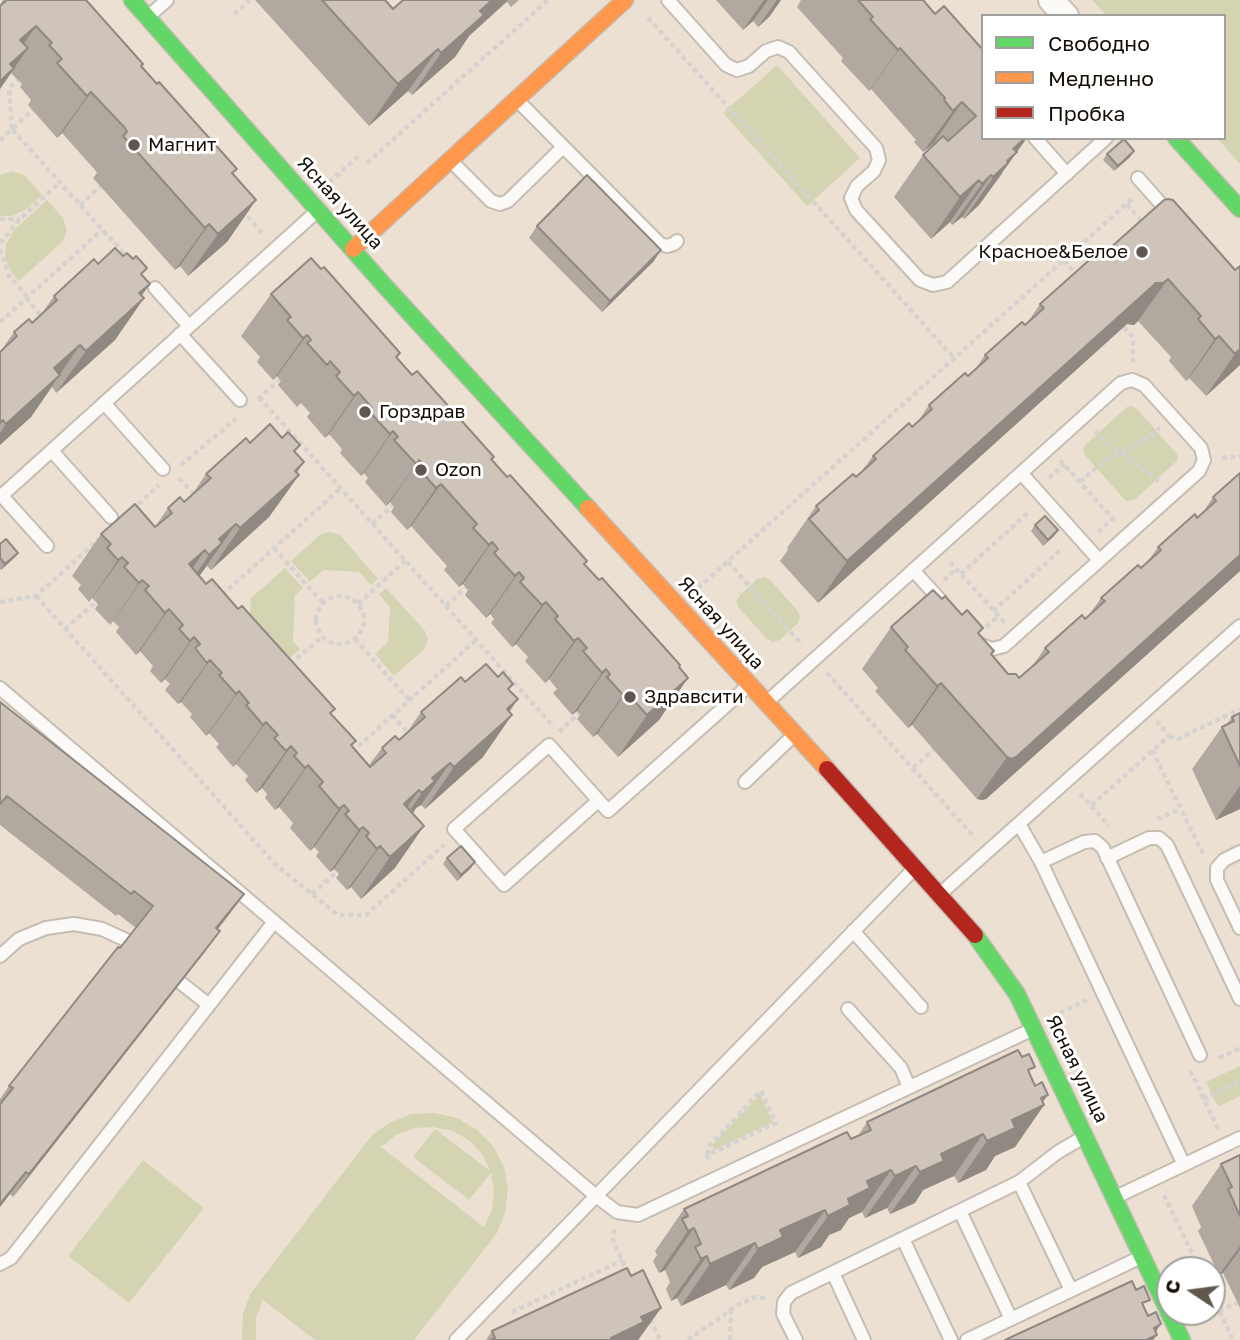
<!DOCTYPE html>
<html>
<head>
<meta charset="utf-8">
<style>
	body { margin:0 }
	#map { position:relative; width:1240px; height:1340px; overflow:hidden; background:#ece0d2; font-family:"Golos Text",sans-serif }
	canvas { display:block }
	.legend { position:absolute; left:981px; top:14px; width:245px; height:126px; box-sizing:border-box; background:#fff; border:2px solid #a19f9b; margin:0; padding:9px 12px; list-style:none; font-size:21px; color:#150e06 }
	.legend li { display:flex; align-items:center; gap:14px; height:35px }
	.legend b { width:35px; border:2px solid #a19f9b }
	.north { position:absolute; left:1156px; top:1256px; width:70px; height:70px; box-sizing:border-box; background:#fff; border:2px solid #a19f9b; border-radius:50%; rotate:283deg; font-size:19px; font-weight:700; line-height:28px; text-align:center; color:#150e06 }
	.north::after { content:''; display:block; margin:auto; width:24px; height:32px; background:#60584d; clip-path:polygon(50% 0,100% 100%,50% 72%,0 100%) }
</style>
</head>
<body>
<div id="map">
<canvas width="1240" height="1340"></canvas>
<ul class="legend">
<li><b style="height:9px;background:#63d668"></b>Свободно</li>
<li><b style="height:9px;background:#ff974d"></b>Медленно</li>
<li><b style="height:9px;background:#b3261e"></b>Пробка</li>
</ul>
<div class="north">С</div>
</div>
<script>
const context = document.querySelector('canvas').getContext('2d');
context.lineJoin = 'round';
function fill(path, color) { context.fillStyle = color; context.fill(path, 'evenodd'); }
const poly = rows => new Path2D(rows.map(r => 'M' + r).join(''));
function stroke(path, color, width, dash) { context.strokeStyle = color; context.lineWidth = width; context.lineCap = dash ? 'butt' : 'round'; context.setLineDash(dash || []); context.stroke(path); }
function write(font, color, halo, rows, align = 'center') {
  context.font = font + ' "Golos Text",sans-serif'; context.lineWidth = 6; context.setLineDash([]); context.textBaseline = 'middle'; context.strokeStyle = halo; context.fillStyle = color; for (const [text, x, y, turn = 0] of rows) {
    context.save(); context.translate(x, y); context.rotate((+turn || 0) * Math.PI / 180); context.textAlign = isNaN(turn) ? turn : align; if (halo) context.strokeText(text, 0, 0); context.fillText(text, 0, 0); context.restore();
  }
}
fill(poly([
	[1092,0,1240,0,1240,164,1217,138,1224,138,1224,16,1107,16],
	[777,65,860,158,807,206,723,113],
	[13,171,24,175,42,195,25,210,11,216,0,216,0,175],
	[47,200,63,218,67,231,62,242,19,281,12,273,5,259,6,244,14,230],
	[1132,406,1136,408,1177,454,1178,458,1176,462,1134,500,1129,501,1125,500,1084,454,1083,450,1085,445,1127,407],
	[331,532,340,535,378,579,371,585,359,572,323,570,310,582,291,561,321,534],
	[285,568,303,588,295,595,293,641,300,649,290,658,250,614,251,598],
	[764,577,770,580,798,611,800,618,797,624,780,640,773,642,767,639,739,608,736,601,740,595,757,579],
	[386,588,425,631,428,640,424,649,394,676,375,654,388,642,390,607,379,594],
	[1240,1066,1240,1096,1218,1107,1206,1082],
	[760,1095,773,1122,714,1150,712,1145],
	[435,1113,457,1118,477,1130,493,1146,504,1167,508,1190,505,1213,497,1233,414,1340,315,1340,263,1300,256,1317,256,1340,242,1340,243,1314,250,1294,372,1135,389,1123,411,1114],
	[433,1127,452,1131,469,1140,482,1154,490,1171,435,1129,413,1157,469,1200,491,1173,494,1191,492,1210,484,1227,381,1147,396,1135,414,1128],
	[143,1160,204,1208,129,1303,68,1256]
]), '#d4d4b2');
const lane = poly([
	[668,0,726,65,737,70,749,66,766,51,778,47,789,52,876,148,879,160,874,171,857,186,851,198,856,210,920,280,933,285,947,282,1106,138],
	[150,15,167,0],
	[518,101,660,244,667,246,674,244,677,241],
	[1035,138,1067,174],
	[452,162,491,201,500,204,508,201,563,147],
	[1138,178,1170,214],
	[155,288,189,326],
	[180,334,240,400],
	[104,403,163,469],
	[52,451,111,517],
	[1021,473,1099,560],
	[2,496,47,546],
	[0,497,315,213],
	[913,570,941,601],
	[0,688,596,1196,617,1212,638,1215,1031,1030],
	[767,702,1121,383,1132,380,1144,385,1201,448,1204,460,1199,471,1004,646,992,649,979,644],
	[745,782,793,736],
	[598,801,504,885,454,829,549,745,608,811,749,685],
	[1019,824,1041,862,1184,1165],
	[1240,852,1224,860,1217,868,1217,880,1240,928],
	[1107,858,1149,838,1159,838,1167,845,1240,999],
	[1041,862,1084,842,1095,841,1103,848,1200,1055],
	[940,894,1240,626],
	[853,931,921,1007],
	[0,956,19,939,46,928,74,924,102,929,128,941],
	[181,983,209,1005],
	[848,1009,901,1068,909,1087],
	[1019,1182,1071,1290],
	[1118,1196,1240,1138],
	[960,1211,1011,1319],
	[903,1239,951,1340],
	[0,1264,11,1258,274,922],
	[833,1273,864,1340],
	[456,1340,914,869],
	[796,1340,783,1314,784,1302,791,1293,1019,1182,1058,1152,1082,1138],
	[967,1340,1139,1258]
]);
const street = poly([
	[1051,0,1066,16]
]);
const fast = poly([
	[132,0,384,285,588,508],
	[1176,138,1240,209],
	[975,935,1017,994,1182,1340]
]);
const slow = poly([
	[353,249,625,0],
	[588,508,827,769]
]);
const jam = poly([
	[827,769,975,935]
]);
stroke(lane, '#c6bdb2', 16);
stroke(street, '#c6bdb2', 28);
stroke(fast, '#c6bdb2', 19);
stroke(slow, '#c6bdb2', 19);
stroke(jam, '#c6bdb2', 19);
stroke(poly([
	[234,14,250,0],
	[648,18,954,358],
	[13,128,33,110],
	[12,129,9,88,18,80],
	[0,140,12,129,127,257],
	[367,163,548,0],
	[329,182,360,155],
	[1127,204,1144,224],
	[80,205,101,186],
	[242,210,264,235],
	[0,219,20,219],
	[0,243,20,219,60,182],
	[0,249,9,276,28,297],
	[1064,260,1078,277],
	[26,298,44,319],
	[0,322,102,230],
	[1124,327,1133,337,1133,362],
	[259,397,554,727],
	[258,399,280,379],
	[1095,431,1101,438,1154,477,1159,482],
	[1222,458,1240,456],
	[1060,460,1115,521],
	[181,465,236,419],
	[179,478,196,497],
	[1049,478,1064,464],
	[1080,482,1099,465,1152,435,1160,428],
	[132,510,159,485],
	[372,524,393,505],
	[1098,532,1113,518],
	[274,548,323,603],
	[728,562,802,645],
	[950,562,1005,623],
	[961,574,1030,511],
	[944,580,956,569],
	[698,588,1132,199],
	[222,595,340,489],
	[36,596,276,865,338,915,366,915,444,845],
	'316 620a24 24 0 1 1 48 0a24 24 0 1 1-48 0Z',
	[0,602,36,596,99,539],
	[358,604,405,561],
	[446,606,466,587],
	[993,611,1063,548],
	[986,627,999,616],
	[65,629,96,602],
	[355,639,409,700],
	[290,664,322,637],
	[827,673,975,838],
	[675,691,693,711],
	[392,715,411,736],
	[559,732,579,713],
	[1169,736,1178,739,1240,709],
	[1152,750,1204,856],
	[352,752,476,640],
	[913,768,934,749],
	[1080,794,1091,806,1169,736,1157,722],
	[1091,806,1109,826],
	[1157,819,1180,809],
	[312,894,337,872],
	[1060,1013,1087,1000],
	[1219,1058,1240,1048],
	[1192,1071,1191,1072,1218,1129],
	[1203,1099,1240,1081],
	[707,1155,710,1145,761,1091,776,1123,707,1155,709,1161],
	[1164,1195,1200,1270],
	[614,1229,613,1240,628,1273],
	[1212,1296,1233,1340],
	[1219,1311,1237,1303],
	[512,1312,623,1260],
	[650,1319,660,1340],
	[688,1340,738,1305,755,1297,768,1299],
	[730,1340,731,1310]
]), '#d6d2cf', 4.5, [5, 3.5]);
stroke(lane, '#fcfaf8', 12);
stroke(street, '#fcfaf8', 24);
stroke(fast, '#63d668', 16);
stroke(slow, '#ff974d', 16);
stroke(jam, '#b3261e', 16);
fill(poly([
	[3,0,86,0,143,64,142,67,237,169,233,174,256,200,227,242,188,276,180,266,175,270,93,178,97,173,95,170,62,133,57,138,28,105,31,100,20,87,22,84,11,73,0,89,0,5],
	[255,0,385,0,393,9,403,0,519,0,511,7,507,2,469,36,455,57,412,95,408,91,369,126],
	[716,0,781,0,769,17,758,27,753,21,743,30],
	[801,0,923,0,935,14,944,6,983,138,1002,174,979,205,964,219,962,217,952,225,950,222,931,239,894,197,923,155,934,145,933,144,923,152,914,142,916,140,871,89,869,91,841,61,843,58,797,7],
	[1107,154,1130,157,1114,171,1103,160],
	[1164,200,1240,365,1206,396,1189,378,1186,381,1169,361,1171,357,1138,321,1134,325,1127,324,818,603,780,561,788,550,787,548,816,506,861,472,873,456,917,423,929,405,968,376,974,371,985,355,1028,322,1040,304,1100,257],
	[537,226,661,250,653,262,602,312,529,238],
	[98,264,142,275,142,295,144,298,115,340,56,393,52,387,31,417,0,445,0,352,14,332,32,323,40,316,54,296],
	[271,294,397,358,412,375,494,457,492,460,587,561,584,564,688,678,659,720,618,757,597,734,593,737,577,719,580,715,577,711,572,715,553,693,557,689,549,679,545,683,525,661,528,657,516,644,512,647,491,623,494,619,490,614,486,618,465,595,468,590,463,584,459,587,444,570,447,566,411,526,407,530,391,512,394,507,390,502,386,506,365,482,368,478,364,473,361,476,340,453,342,449,329,434,325,438,307,417,310,413,301,403,297,407,278,385,281,381,277,376,273,380,257,362,260,357,241,336],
	[250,443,295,452,297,473,299,475,269,517,211,570,207,566,199,576,356,741,352,746,369,765,382,748,399,740,406,734,421,712,465,682,509,690,518,699,509,712,483,757,425,809,421,805,416,808,413,814,395,868,361,899,351,887,347,890,336,878,339,874,334,869,330,872,316,856,319,852,314,847,310,851,290,828,293,823,279,807,275,810,265,798,267,794,262,788,256,793,245,780,248,776,236,764,233,767,216,747,219,744,209,733,206,736,190,717,192,714,181,702,178,704,165,690,170,684,165,679,161,683,150,671,153,666,140,651,136,655,116,632,119,627,113,621,110,625,95,609,98,604,92,598,89,602,78,589,81,585,72,576,101,534,155,527,168,508,184,502,191,496,206,474],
	[1240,473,1240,571,986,799,982,800,977,799,912,725,908,728,875,691,878,688,862,669,891,627,942,599,979,635,994,651,992,655,1008,674,1019,678,1033,665,1045,648,1085,619,1089,615,1101,598,1146,564,1158,547,1197,518,1202,514,1213,497],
	[1035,525,1058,530,1054,536,1043,546,1031,531],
	[0,544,18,553,14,558,1,570,0,569],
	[0,702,244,894,218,929,220,931,204,953,13,1197,10,1194,0,1207,0,1099,9,1086,136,928,118,914,116,916,0,825],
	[1240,713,1240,809,1216,820,1192,769,1222,727,1226,725,1232,717],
	[447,858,475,862,471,868,457,881,443,864],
	[1030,1074,1044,1105,1015,1147,995,1156,986,1170,958,1183,954,1176,923,1190,915,1203,890,1214,887,1208,865,1218,862,1212,849,1218,841,1230,829,1235,821,1247,798,1258,795,1252,762,1267,754,1278,729,1290,726,1285,681,1306,677,1298,671,1301,666,1289,670,1282,665,1270,659,1273,653,1261,657,1255,655,1251,684,1209,858,1136,867,1122],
	[1240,1155,1240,1308,1223,1273,1219,1275,1198,1231,1201,1227,1192,1206,1221,1164],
	[631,1276,661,1308,638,1340,486,1340,492,1331]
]), '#b1a9a0');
fill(poly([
	[492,0,508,0,469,36,455,57,412,95,441,53,480,11],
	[764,0,768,0,753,21,743,30],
	[777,0,781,0,769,17,758,27],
	[36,26,7,68,20,40],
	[28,48,0,89,0,79,10,64],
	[900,48,871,89,869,91,898,50],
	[438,49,408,91,369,126,398,84],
	[91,92,62,133,57,138,87,96],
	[962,102,933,144,923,152,953,111],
	[1021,138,1027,138,979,205,964,219],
	[1134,151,1130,157,1114,171,1118,166],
	[991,175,962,217,952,225,982,184],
	[979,180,950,222,931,239,960,197],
	[256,200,227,242,188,276,218,234],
	[209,224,180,266,175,270,205,228],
	[661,250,653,262,602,312,610,301],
	[1168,279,1138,321,1134,325,1127,324,818,603,847,561,1156,283],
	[150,284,132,309,144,298,115,340,56,393,86,351,139,293],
	[307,335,277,376,273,380,303,338],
	[1219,336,1189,378,1186,381,1215,339],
	[80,345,31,417,0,445,0,433,6,424,54,368],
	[1240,349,1240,365,1206,396,1235,354],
	[358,392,329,434,325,438,354,396],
	[393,431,364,473,361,476,390,434],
	[419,460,390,502,386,506,416,464],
	[304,462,289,484,299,475,269,517,211,570,240,528],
	[441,484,411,526,407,530,436,488],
	[236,524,193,585,180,597,209,555,219,539],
	[1058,530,1054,536,1043,546,1048,540],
	[492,542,463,584,459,587,489,545],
	[205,550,176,592,189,564],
	[18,553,14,558,1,570,5,564],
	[1240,555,1240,571,986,799,982,800,977,799,1007,757],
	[122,557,92,598,89,602,118,560],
	[519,572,490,614,486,618,515,576],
	[142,580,113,621,110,625,139,583],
	[546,602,516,644,512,647,542,605],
	[169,609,140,651,136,655,165,613],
	[194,637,165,679,161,683,190,641],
	[578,638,549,679,545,683,574,641],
	[210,660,181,702,178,704,207,663],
	[606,669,577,711,572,715,602,673],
	[688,678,659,720,618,757,647,715],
	[941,683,912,725,908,728,937,686],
	[239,691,209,733,206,736,236,694],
	[626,692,597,734,593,737,623,695],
	[518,699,498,727,512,715,483,757,425,809,454,767,507,709],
	[266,722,236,764,233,767,263,725],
	[291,746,262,788,256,793,286,751],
	[450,763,421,805,416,808,406,823,393,835,432,778],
	[308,765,279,807,275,810,305,768],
	[1240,786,1240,809,1216,820],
	[419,790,390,832,404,804],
	[344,805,314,847,310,851,339,809],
	[424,826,395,868,361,899,390,857],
	[363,827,334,869,330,872,359,830],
	[380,846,351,887,347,890,377,849],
	[475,862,471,868,457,881,461,875],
	[244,894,228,916,201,950,216,928],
	[220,931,204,953,13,1197,29,1174],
	[1048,1095,1038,1108,1044,1105,1015,1147,995,1156,986,1170,958,1183,987,1141,1041,1098],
	[983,1134,954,1176,923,1190,915,1203,890,1214,920,1172,941,1154],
	[916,1166,887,1208,865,1218,895,1176],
	[891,1170,862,1212,849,1218,841,1230,829,1235,821,1247,798,1258,828,1216,867,1181],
	[26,1172,10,1194,0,1207,0,1204],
	[825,1210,795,1252,762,1267,754,1278,729,1290,758,1249,780,1230],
	[694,1228,665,1270,659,1273,688,1231],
	[755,1243,726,1285,681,1306,710,1264],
	[1240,1246,1240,1250,1223,1273,1219,1275],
	[707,1256,677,1298,671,1301,701,1259],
	[661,1308,638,1340,609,1340,611,1338,641,1317],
	[1161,1324,1152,1337,1157,1335,1153,1340,1145,1340,1154,1328]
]), '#908982');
const building = poly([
	[7,0,86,0,143,64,141,66,157,84,159,82,237,169,232,173,256,200,218,234,209,224,205,228,123,136,127,132,125,128,91,92,87,96,57,63,62,59,49,45,52,43,36,26,20,40,28,48,10,64,14,68,0,81,0,6,7,0],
	[322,0,385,0,393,9,403,0,492,0,480,11,484,15,441,53,438,49,398,84,322,0],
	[858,0,923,0,935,14,944,6,983,50,983,138,1025,138,1013,149,1017,152,1007,161,1008,163,993,177,991,175,982,184,979,180,960,197,923,155,943,136,948,141,976,116,962,102,953,111,944,100,945,98,900,48,898,50,870,19,873,17,858,0],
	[1124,139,1134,151,1118,166,1107,154,1124,139],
	[587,175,661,250,610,301,537,226,587,175],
	[1168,199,1173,200,1235,270,1240,266,1240,349,1235,354,1219,336,1215,339,1198,319,1201,316,1168,279,1163,283,1156,283,847,561,809,519,819,510,816,506,853,474,856,477,876,459,873,456,909,423,912,427,932,409,929,405,965,373,968,376,988,358,985,355,1022,322,1025,325,1044,308,1040,304,1096,254,1100,257,1164,200,1168,199],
	[115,248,123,256,127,253,133,259,136,256,147,268,141,274,150,284,139,293,144,298,86,351,80,345,54,368,60,375,6,424,3,420,0,423,0,352,17,336,14,332,29,319,32,323,57,300,54,296,94,259,98,264,115,248],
	[311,258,321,269,324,267,400,353,396,357,412,375,417,371,494,457,491,459,507,477,510,475,587,561,584,564,599,580,602,578,680,665,679,667,688,678,647,715,626,692,623,695,607,677,610,674,606,669,602,673,583,651,587,648,578,638,574,641,555,619,558,616,546,602,542,605,520,582,524,578,519,572,515,576,494,553,498,549,495,545,492,542,489,545,473,528,477,524,441,484,436,488,420,470,425,466,419,460,416,464,394,440,398,437,393,431,390,434,369,411,372,408,358,392,354,396,336,376,340,372,330,361,327,365,307,343,311,340,309,337,307,335,303,338,287,320,291,317,271,294,311,258],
	[270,424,282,438,288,432,300,445,294,451,304,462,295,471,299,475,240,528,236,524,219,539,222,543,209,555,205,550,189,564,206,584,212,579,238,609,242,606,335,709,330,713,356,741,351,745,370,767,386,753,382,748,395,736,399,740,425,717,421,712,461,677,465,682,486,664,498,677,503,672,513,684,508,689,518,699,507,709,512,715,454,767,450,763,432,778,435,781,422,793,419,790,404,804,424,826,390,857,380,846,377,849,366,836,369,833,363,827,359,830,345,814,349,811,344,805,339,809,319,786,323,782,308,765,305,768,294,756,297,753,291,746,286,751,274,738,278,735,266,722,263,725,246,705,249,703,239,691,236,694,219,675,222,673,210,660,207,663,195,648,200,644,194,637,190,641,179,629,183,625,169,609,165,613,145,590,149,586,142,580,139,583,124,567,128,563,122,557,118,560,107,548,111,544,101,534,135,504,155,527,172,513,168,508,180,497,184,502,211,478,206,474,246,438,250,443,270,424],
	[1240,473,1240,555,1016,757,1011,759,1007,757,941,683,937,686,905,650,908,647,891,627,933,590,942,599,945,596,962,615,967,610,983,628,978,633,994,651,991,654,1008,674,1016,674,1019,678,1049,652,1045,648,1082,615,1085,619,1105,601,1101,598,1138,565,1141,568,1161,550,1158,547,1195,514,1197,518,1216,501,1213,497,1240,473],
	[1045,516,1058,530,1048,540,1035,525,1045,516],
	[6,539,18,553,5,564,0,558,0,544,6,539],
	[0,702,244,894,216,928,220,931,29,1174,26,1172,0,1204,0,1104,13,1088,9,1086,118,947,120,948,153,906,134,891,131,894,7,796,0,804,0,702],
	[1240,713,1240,766,1222,727,1234,721,1232,717,1240,713],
	[461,846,475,862,461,875,447,858,461,846],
	[1018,1050,1022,1057,1029,1054,1035,1067,1028,1070,1035,1086,1042,1082,1048,1095,1041,1098,1044,1105,1012,1120,1015,1128,987,1141,983,1134,941,1154,944,1161,920,1172,916,1166,895,1176,891,1170,867,1181,870,1188,848,1199,850,1205,828,1216,825,1210,780,1230,783,1237,758,1249,755,1243,710,1264,707,1256,701,1259,695,1247,701,1244,694,1228,688,1231,682,1219,688,1216,684,1209,847,1132,851,1139,871,1130,867,1122,1018,1050],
	[1240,1155,1240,1216,1228,1189,1232,1187,1221,1164,1240,1155],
	[627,1268,631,1276,643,1270,661,1308,641,1317,644,1322,611,1338,612,1340,491,1340,495,1338,492,1331,627,1268],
	[1132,1281,1136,1290,1144,1286,1150,1300,1142,1303,1148,1316,1156,1312,1161,1324,1154,1328,1157,1335,1146,1340,1005,1340,1132,1281]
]);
fill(building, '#cec4ba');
stroke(building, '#908982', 2);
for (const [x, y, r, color] of [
	[134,145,7,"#60584d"],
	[1142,252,7,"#60584d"],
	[365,412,7,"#60584d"],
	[421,470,7,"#60584d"],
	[630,697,7,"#60584d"]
]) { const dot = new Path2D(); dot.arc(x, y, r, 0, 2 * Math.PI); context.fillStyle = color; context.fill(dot); stroke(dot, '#fff', 2.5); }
write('19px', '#150e06', '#fff', [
	["Магнит",148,145],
	["Красное&Белое",1128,252,"right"],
	["Горздрав",379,412],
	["Ozon",435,470],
	["Здравсити",644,697]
], 'left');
write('19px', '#150e06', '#fff', [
	["Ясная улица",340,203,48],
	["Ясная улица",721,623,48],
	["Ясная улица",1077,1069,64]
]);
</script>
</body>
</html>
